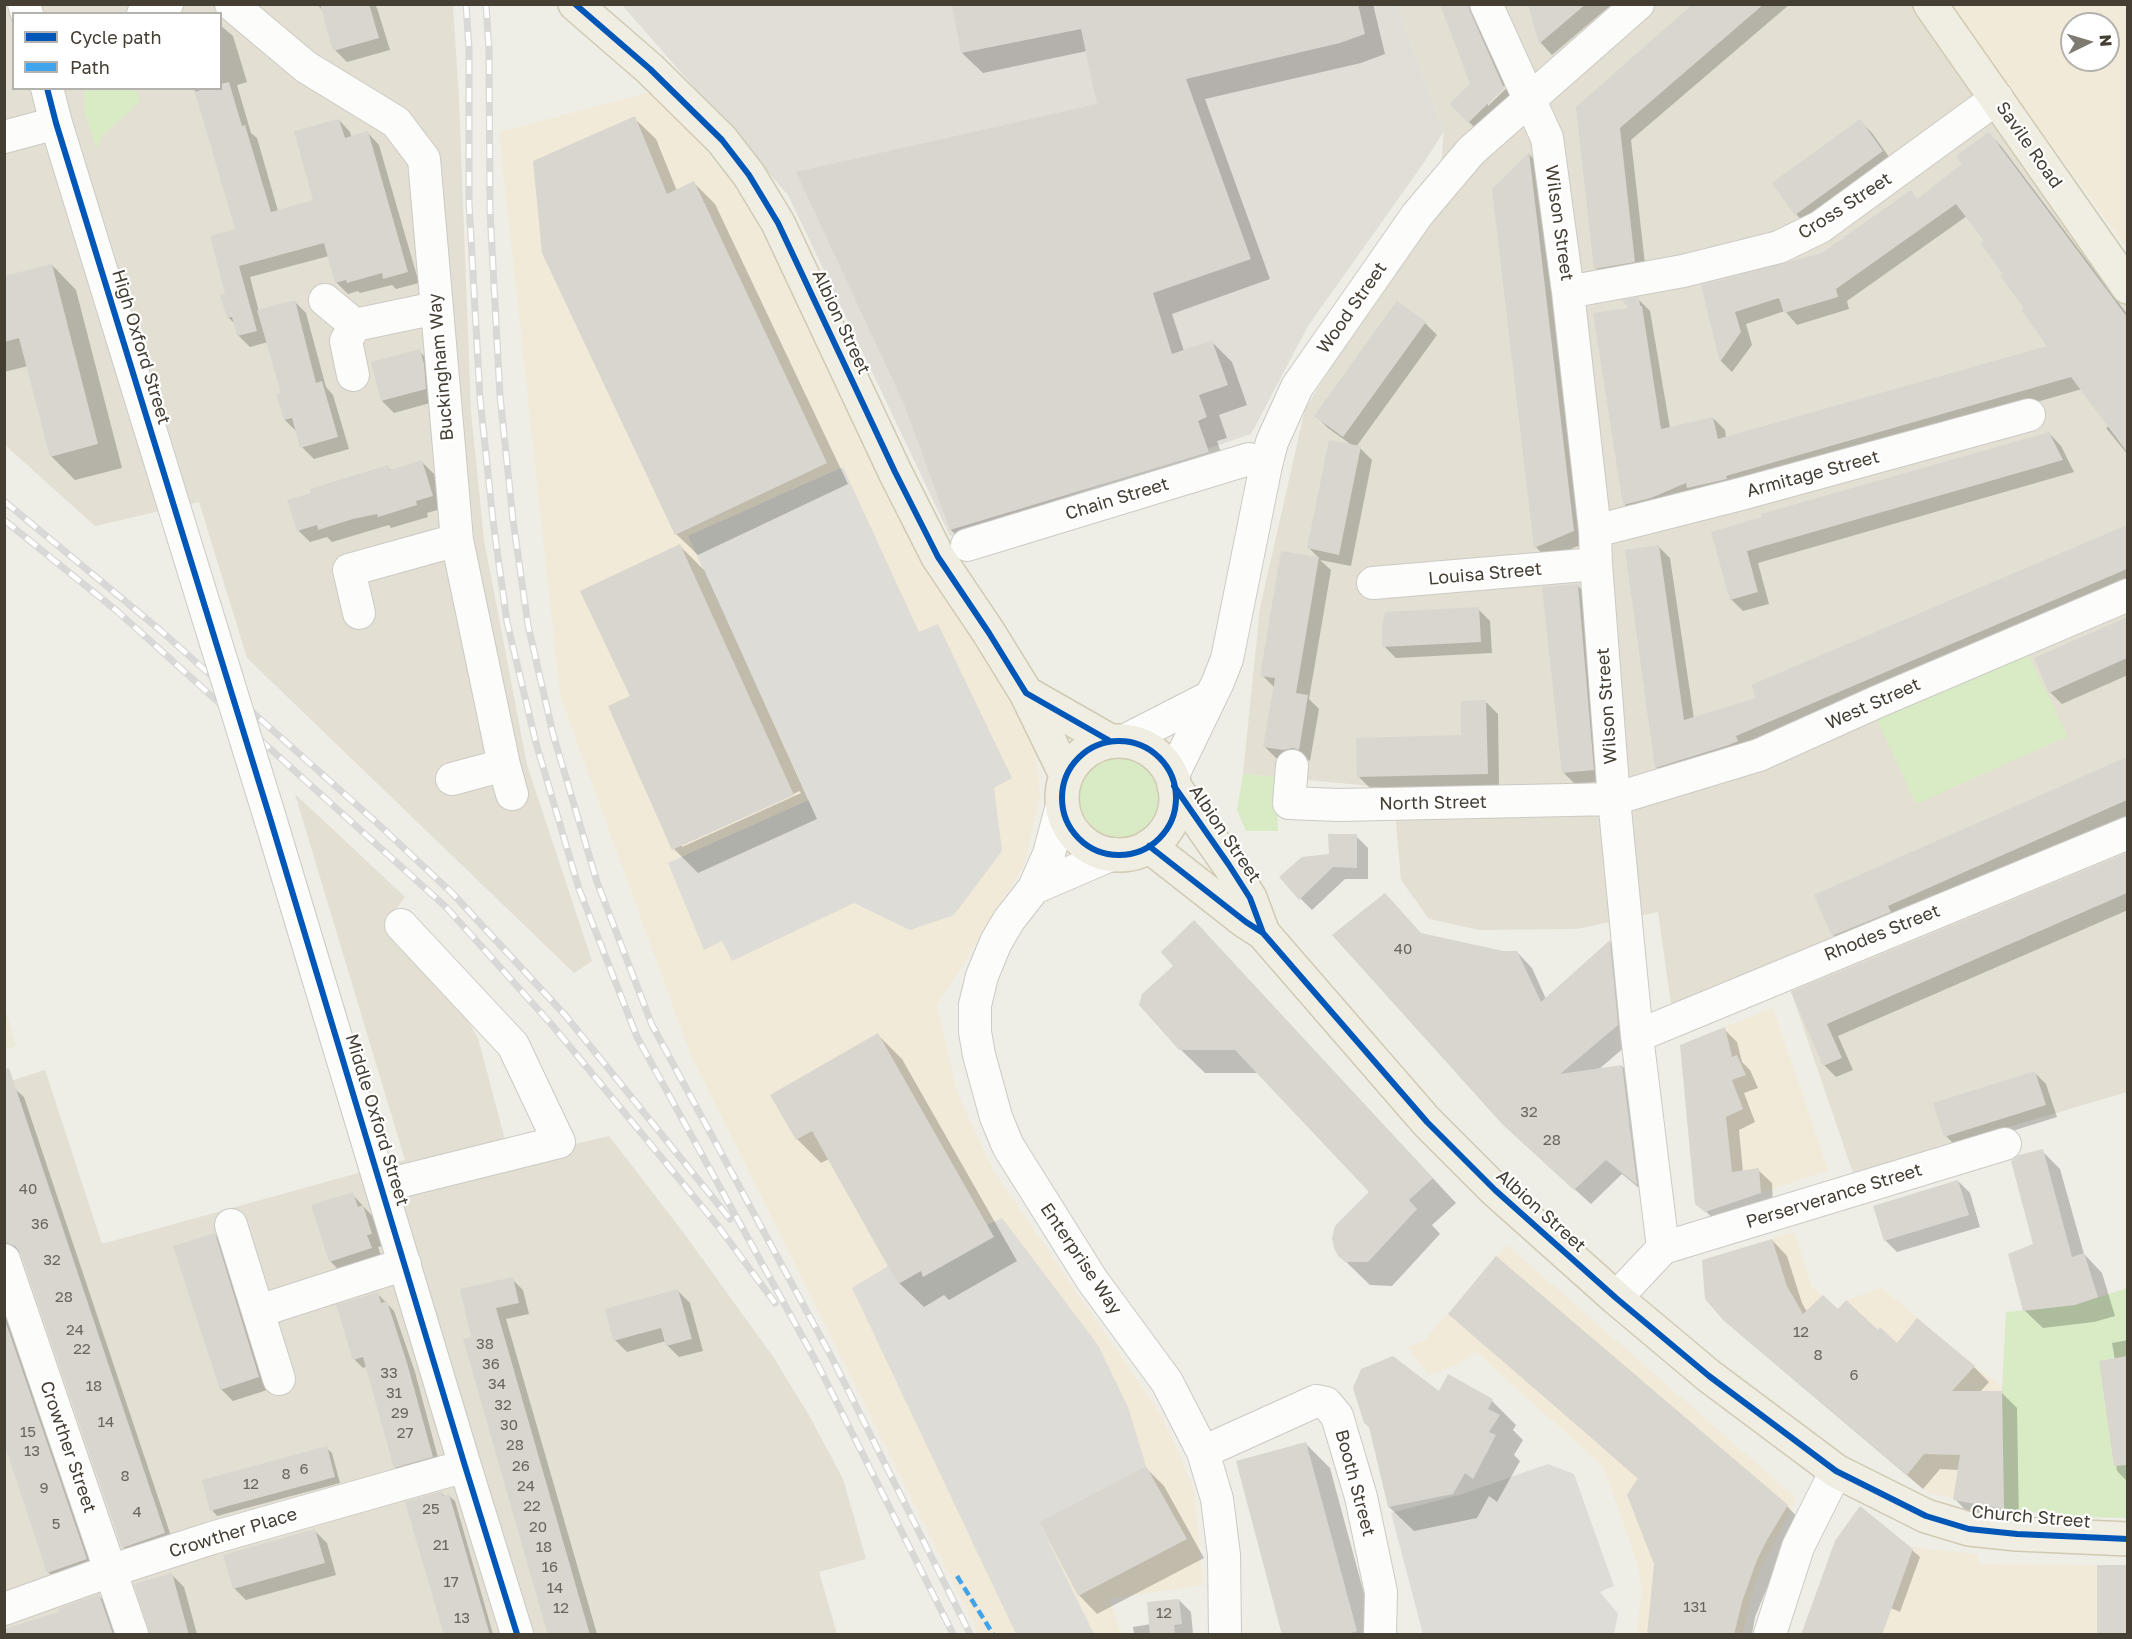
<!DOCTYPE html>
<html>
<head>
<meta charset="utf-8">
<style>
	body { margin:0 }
	#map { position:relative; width:2132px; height:1639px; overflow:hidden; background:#eeede6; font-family:"Golos Text",sans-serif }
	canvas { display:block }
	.frame { position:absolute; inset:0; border:6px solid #443e33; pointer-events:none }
	.legend { position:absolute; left:12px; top:12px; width:210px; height:78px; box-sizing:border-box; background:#fff; border:2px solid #b4b2ad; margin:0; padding:8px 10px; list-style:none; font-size:18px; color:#443e33 }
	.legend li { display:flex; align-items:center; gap:12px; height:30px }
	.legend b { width:30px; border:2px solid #b4b2ad }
	.north { position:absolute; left:2060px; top:12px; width:60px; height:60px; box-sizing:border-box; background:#fff; border:2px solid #b4b2ad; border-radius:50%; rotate:85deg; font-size:16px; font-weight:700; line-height:24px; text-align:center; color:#443e33 }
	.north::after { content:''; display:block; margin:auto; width:21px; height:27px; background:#807b72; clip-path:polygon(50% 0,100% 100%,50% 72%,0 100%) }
</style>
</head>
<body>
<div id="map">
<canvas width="2132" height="1639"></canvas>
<div class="frame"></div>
<ul class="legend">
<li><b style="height:8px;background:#0057b8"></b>Cycle path</li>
<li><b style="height:8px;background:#3fa4eb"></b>Path</li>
</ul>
<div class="north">N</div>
</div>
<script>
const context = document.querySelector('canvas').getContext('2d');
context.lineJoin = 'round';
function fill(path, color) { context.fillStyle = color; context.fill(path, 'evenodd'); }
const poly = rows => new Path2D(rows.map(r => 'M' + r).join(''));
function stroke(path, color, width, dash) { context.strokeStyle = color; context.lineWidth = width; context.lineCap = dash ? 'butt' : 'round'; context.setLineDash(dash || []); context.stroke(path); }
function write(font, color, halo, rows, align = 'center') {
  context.font = font + ' "Golos Text",sans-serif'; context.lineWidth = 4.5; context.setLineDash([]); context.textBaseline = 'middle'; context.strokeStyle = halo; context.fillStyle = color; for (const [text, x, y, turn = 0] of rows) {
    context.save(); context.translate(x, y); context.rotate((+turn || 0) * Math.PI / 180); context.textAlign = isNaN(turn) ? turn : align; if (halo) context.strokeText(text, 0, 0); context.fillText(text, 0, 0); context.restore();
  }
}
fill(poly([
	[5,5,453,5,459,101,471,412,484,540,527,765,592,961,574,973,247,658,199,502,95,526,5,445],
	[14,14,220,14,220,88,14,88],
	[1397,5,1929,5,2127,287,2127,1092,1853,1173,1780,959,1671,1004,1658,912,1577,929,1480,930,1429,919,1401,880,1393,788,1243,774,1260,608,1305,409,1438,197,1444,131],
	[295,794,405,897,388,920,445,983,478,1038,510,1159,609,1136,683,1232,774,1358,810,1417,843,1479,866,1559,819,1572,837,1634,5,1634,4,1083,45,1070,102,1244,405,1160]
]), '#e3dfd3');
fill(poly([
	[1949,5,2127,5,2127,248],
	[2072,24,2108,24,2108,60,2072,60],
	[655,91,739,191,1035,750,1040,794,1024,866,937,1006,957,1092,993,1170,1163,1418,1194,1489,1203,1585,1109,1599,1121,1634,979,1634,692,1058,560,695,499,132],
	[1773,1008,1828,1170,1705,1212,1695,1204,1680,1045],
	[1794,1232,1812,1287,1838,1309,1846,1300,1882,1288,2002,1388,2004,1509,1929,1493,1807,1390,1702,1260],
	[1507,1245,1796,1498,1755,1582,1743,1634,1636,1634,1642,1587,1636,1559,1603,1466,1475,1351,1459,1364,1428,1375,1408,1347,1424,1341],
	[1863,1509,1911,1547,1977,1554,1979,1564,2097,1565,2098,1634,1801,1634,1835,1540,1856,1510]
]), '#f2ead8');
fill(poly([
	[622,5,1397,5,1444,131,1423,164,1308,326,1251,434,950,536,788,195]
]), '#e1ded7');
fill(poly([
	[4,1004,16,1046,5,1050,4,1050]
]), '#ede9d8');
fill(poly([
	[84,89,135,89,140,102,104,134,96,148,84,111],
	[2021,640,2068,736,1916,804,1870,705],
	'1079 795a43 43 0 1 1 86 0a43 43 0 1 1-86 0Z',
	[1243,774,1276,777,1278,831,1246,831,1237,810],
	[2127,1288,2127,1518,2075,1517,2004,1509,2002,1388,2006,1312,2075,1305]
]), '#d9ebc4');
fill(poly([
	[843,467,919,632,938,624,1012,778,994,788,1002,851,954,915,910,930,854,903,732,961,722,941,704,950,668,863,809,800,688,536],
	[1002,1218,1098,1345,1128,1407,1146,1466,1039,1522,1094,1634,1016,1634,852,1288,888,1266,898,1284,921,1271,923,1276,993,1236,987,1225],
	[1548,1464,1574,1474,1614,1586,1600,1592,1618,1614,1614,1634,1423,1634,1391,1513,1462,1494]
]), '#dddcd6');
fill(poly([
	[317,4,374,4,377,8,390,50,347,62,335,50,323,11],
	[953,4,1373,4,1385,54,1361,63,1205,99,1270,279,1172,314,1184,351,1211,341,1232,362,1247,405,1219,415,1227,438,1217,441,1228,472,972,550,951,530,906,404,1098,105,1087,51,983,73,962,53],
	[1442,4,1490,4,1524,109,1489,142,1469,122,1472,85],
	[1509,81,1511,84,1488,106,1488,101],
	[1529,4,1612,4,1552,55,1541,43],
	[1695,4,1790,4,1631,140,1646,273,1608,280,1596,268,1577,108],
	[220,25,233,36,247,82,237,85,251,133,257,138,278,211,315,201,339,120,350,132,352,138,368,133,379,145,419,283,396,289,392,285,360,293,358,291,348,294,336,282,329,256,250,277,259,312,294,301,306,313,326,387,333,395,349,449,314,459,302,447,297,432,285,420,282,394,268,342,250,347,238,335,235,324,228,317,227,295,237,230,196,92,193,88,220,88],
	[634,118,656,139,677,191,694,183,715,204,848,484,698,555,676,534],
	[1860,121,1872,133,1894,164,1808,226,1796,214],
	[1989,134,2001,146,2128,315,2128,455,2106,428,2110,425,2082,389,1636,517,1625,505,1632,309,1638,299,1650,311,1670,428,1713,418,1725,430,1726,438,2050,346,1987,241,1967,216,1847,301,1849,309,1797,325,1785,311,1746,324,1752,345,1732,372,1721,361,1703,286,1823,255,1910,192,1918,200,1965,165],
	[1529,154,1540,166,1585,543,1547,559,1536,547],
	[52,265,76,290,122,468,75,480,51,456,28,366,4,372,4,278],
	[1425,323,1437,335,1356,447,1360,448,1372,460,1351,566,1320,560,1331,570,1309,699,1319,709,1310,761,1306,759,1296,762,1276,758,1264,746,1275,688,1262,675,1282,552,1319,558,1309,548,1353,446,1328,428,1316,416],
	[419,351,431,363,437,401,394,413,382,401],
	[2049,433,2061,446,2074,472,1758,563,1769,604,1743,611,1731,599,1712,533],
	[422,462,434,474,444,508,427,513,428,517,391,528,389,525,332,542,327,537,310,542,298,530,388,467,392,471],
	[2128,527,2128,586,1668,779,1656,767,1658,546,1670,558,1694,719,1758,699],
	[680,546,704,570,817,819,698,873,674,849],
	[800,791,801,793,682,847,682,843],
	[1577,585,1589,597,1605,781,1575,784,1563,772],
	[1478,609,1490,621,1492,653,1396,658,1384,646],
	[2128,619,2128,675,2062,704,2050,692,2036,659],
	[1486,702,1498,714,1499,785,1370,788,1358,776,1463,737],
	[2128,759,2128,817,1899,918,1845,947,1833,935,1816,896],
	[1356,836,1368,848,1368,879,1345,879,1312,910,1300,898,1330,855],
	[2128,854,2128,910,1838,1036,1853,1070,1836,1077,1824,1065,1793,993],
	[1194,922,1456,1203,1432,1225,1440,1234,1392,1286,1370,1285,1340,1256,1371,1192,1259,1073,1205,1073,1180,1049],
	[1422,934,1503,952,1517,952,1532,968,1546,999,1610,942,1624,957,1633,1040,1598,1070,1622,1066,1637,1081,1651,1198,1622,1174,1591,1204,1520,1140],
	[1724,1029,1737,1042,1742,1062,1750,1070,1758,1088,1744,1093,1755,1122,1739,1130,1743,1172,1758,1170,1772,1183,1773,1206,1719,1224,1697,1203],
	[878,1035,902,1059,1017,1261,949,1300,944,1295,924,1307,899,1283,829,1159,821,1163,797,1139],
	[2034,1072,2046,1084,2057,1117,1958,1148,1946,1136],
	[14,1088,24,1097,173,1542,132,1556,123,1547,22,1253,17,1251,9,1252,4,1254,4,1091],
	[2042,1151,2060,1169,2084,1254,2102,1273,2115,1316,2094,1322,2043,1328,2024,1310,2035,1245],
	[1958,1181,1970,1193,1980,1227,1897,1252,1885,1240],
	[352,1194,375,1219,383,1246,378,1247,383,1260,342,1273,330,1261],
	[214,1234,226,1246,270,1389,233,1401,221,1389],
	[1772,1240,1787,1256,1802,1303,1807,1312,1838,1311,1878,1332,1898,1345,1974,1367,1989,1382,1980,1392,2001,1392,2017,1408,2019,1524,1970,1515,1955,1499,1959,1470,1940,1469,1923,1489,1741,1335,1724,1319],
	[512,1279,523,1290,529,1314,506,1319,597,1634,549,1634,473,1338],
	[678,1291,690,1303,703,1351,679,1357,667,1345,666,1341,627,1352,615,1340],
	[377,1293,394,1311,415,1372,440,1465,403,1475,395,1467,368,1366,363,1368,355,1360,338,1306],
	[4,1302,96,1569,58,1582,48,1572,4,1438],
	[1450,1314,1787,1506,1801,1521,1781,1554,1755,1617,1752,1634,1648,1634,1656,1564,1640,1480],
	[2128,1340,2128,1482,2117,1471,2100,1362,2115,1360,2112,1343],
	[1440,1394,1492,1401,1516,1425,1513,1430,1523,1440,1514,1455,1520,1461,1497,1502,1489,1496,1477,1518,1414,1531,1389,1507],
	[1306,1444,1330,1468,1375,1634,1283,1634],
	[326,1448,332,1453,340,1483,217,1516,212,1510],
	[1146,1468,1164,1486,1204,1558,1097,1614,1079,1595,1041,1523],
	[442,1493,445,1497,449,1496,455,1501,493,1634,445,1634],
	[315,1531,327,1543,336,1575,246,1600,234,1588],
	[1912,1550,1920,1557,1900,1612,1886,1606],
	[2098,1567,2128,1567,2128,1634,2101,1634,2099,1632],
	[172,1575,184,1587,197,1634,152,1634],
	[99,1596,111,1608,120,1634,30,1634,61,1613],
	[1179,1600,1191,1612,1193,1634,1134,1634,1133,1627,1151,1624]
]), '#0003');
fill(poly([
	[320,4,369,4,379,38,333,51],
	[952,4,1358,4,1365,34,1340,43,1186,79,1251,259,1153,293,1172,354,1212,340,1228,385,1199,395,1207,417,1198,421,1209,452,950,530,904,404,796,172,1097,104,1081,29,961,53],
	[1440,4,1468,4,1470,11,1504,88,1468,123,1450,104,1470,84],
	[1528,4,1586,4,1539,44],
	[1693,4,1764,4,1620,128,1635,262,1594,269,1576,107],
	[229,82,242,126,245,125,271,212,313,200,294,131,339,119,345,138,368,131,408,272,383,279,382,273,347,283,346,280,335,283,324,243,239,266,257,331,237,336,232,317,227,318,220,295,225,294,210,236,235,229,195,92,205,88,220,88,220,84],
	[635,116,667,194,694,181,827,463,675,535,542,253,533,161],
	[1860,119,1883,151,1795,215,1772,183],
	[1989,132,2127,317,2127,452,2071,377,1726,476,1727,479,1687,488,1686,483,1651,498,1623,505,1593,313,1629,308,1622,300,1639,297,1640,306,1642,306,1661,429,1713,417,1718,439,2047,346,2021,310,2024,308,2000,276,2003,274,1981,244,1984,241,1956,204,1836,289,1838,297,1784,313,1779,298,1735,312,1741,332,1720,362,1701,285,1822,253,1911,190,1917,199,1962,164,1956,156],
	[1529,152,1574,531,1534,548,1492,189],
	[52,264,98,444,50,457,19,338,4,342,4,276],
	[295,300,316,383,322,381,338,437,300,448,292,418,284,420,276,394,281,393,257,310],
	[1397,301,1426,322,1343,437,1314,416],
	[420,349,424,364,426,389,381,401,371,362],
	[2049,432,2063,460,1747,551,1758,592,1730,600,1711,532,1762,517,1761,514],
	[1329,440,1361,446,1339,555,1307,548],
	[422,460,433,496,416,501,417,505,378,517,377,514,353,519,318,530,317,525,297,531,287,500,311,493,310,489,388,465,390,470],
	[2127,525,2127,569,1736,736,1738,741,1729,745,1655,768,1625,550,1659,545,1684,720,1756,698,1751,685],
	[680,544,794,795,672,850,608,706,630,696,580,591],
	[1281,551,1319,557,1296,693,1308,695,1299,750,1293,748,1283,750,1263,747,1275,678,1260,676],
	[1578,584,1594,770,1562,773,1542,587],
	[1479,607,1481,642,1382,647,1382,627,1385,612],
	[2127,617,2127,658,2049,693,2034,658],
	[1486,700,1488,774,1357,777,1356,738,1461,735,1461,701],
	[2127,757,2127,800,1888,906,1891,912,1832,936,1814,895],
	[1328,834,1357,834,1357,868,1333,867,1299,900,1279,877,1302,857,1329,854],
	[2127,853,2127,893,1827,1024,1842,1058,1823,1066,1791,992],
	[1385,893,1421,933,1503,951,1517,951,1541,1002,1610,940,1618,1025,1560,1074,1622,1065,1637,1185,1606,1160,1574,1190,1503,1125,1332,935],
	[1194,920,1433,1178,1409,1200,1417,1209,1368,1262,1345,1262,1338,1256,1334,1248,1332,1238,1335,1226,1369,1192,1235,1050,1179,1050,1139,1005,1142,994,1173,966,1161,952],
	[1725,1027,1732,1057,1737,1055,1746,1075,1732,1080,1743,1109,1726,1117,1732,1172,1759,1168,1761,1193,1705,1212,1695,1204,1680,1045],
	[878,1033,994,1237,923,1277,921,1271,898,1284,812,1131,796,1140,770,1095],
	[9,1068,165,1533,122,1548,21,1254,15,1246,4,1242,4,1069],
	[2035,1071,2046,1105,1944,1137,1933,1103],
	[2043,1149,2072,1257,2084,1253,2098,1297,2075,1305,2023,1311,2008,1254,2033,1244,2011,1161,2019,1155],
	[1958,1180,1969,1215,1884,1241,1873,1206],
	[353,1192,358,1207,363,1205,372,1234,367,1235,372,1248,329,1262,311,1205],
	[215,1233,259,1377,220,1390,173,1246],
	[1772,1239,1787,1286,1803,1314,1823,1295,1838,1309,1846,1300,1878,1330,1880,1327,1897,1343,1917,1318,1975,1366,1952,1391,2002,1391,2004,1509,1953,1500,1960,1455,1924,1454,1907,1475,1723,1320,1705,1299,1702,1260],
	[1496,1256,1788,1505,1767,1540,1757,1560,1742,1602,1734,1635,1647,1635,1654,1564,1627,1495,1638,1478,1448,1314],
	[513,1277,519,1303,496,1308,590,1635,548,1635,463,1339,471,1337,460,1289],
	[678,1289,692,1339,666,1346,661,1328,613,1341,605,1309],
	[378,1292,381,1303,387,1301,407,1363,433,1457,394,1468,363,1357,353,1360,336,1305],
	[4,1317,87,1559,47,1573,4,1443],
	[1393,1356,1439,1391,1448,1374,1493,1399,1488,1409,1500,1415,1489,1432,1496,1435,1473,1479,1465,1473,1453,1494,1388,1507,1369,1427,1364,1423,1353,1388,1361,1369],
	[2127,1356,2127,1465,2114,1466,2099,1361],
	[1306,1442,1357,1631,1345,1635,1282,1635,1236,1461],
	[327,1446,335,1477,210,1511,202,1480],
	[1146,1466,1187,1539,1078,1596,1039,1522],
	[442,1491,443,1496,449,1494,490,1635,444,1635,405,1502],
	[1860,1506,1913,1549,1882,1635,1801,1635,1835,1541],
	[315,1529,325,1563,233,1589,223,1555],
	[2097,1565,2127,1565,2127,1633,2097,1633],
	[172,1573,189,1635,150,1635,134,1584],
	[99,1594,113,1634,4,1635,4,1629,59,1612,58,1609],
	[1179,1599,1182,1624,1174,1625,1175,1635,1150,1635,1147,1602]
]), '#d8d6cf');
const minor = poly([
	[24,4,27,14],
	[231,4,306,67,396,122,424,159,457,540,504,765,452,779],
	[1486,4,1547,138,1568,292,1595,531,1596,564,1614,799,1637,1036,1663,1248,1616,1298],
	[143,14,167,4],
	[47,88,56,123,207,614],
	[4,137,56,123],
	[1568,292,1683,271,1779,247,1820,227,1997,98],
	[325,300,355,325,436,308],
	[353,375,346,341,355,325],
	[1595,531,1741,494,2029,415],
	[967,545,1249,459,1266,465],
	[349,570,457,540],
	[349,570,359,613],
	[1373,583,1596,564],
	[1124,741,1210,697],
	[504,765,512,794],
	[1292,766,1289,803,1339,805,1614,799,1759,755,1879,701,2128,595],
	[1172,777,1218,682,1227,659,1266,465,1272,442,1297,387,1417,215,1471,151,1638,4],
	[1062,805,1049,854,1034,888,1009,920,996,942,982,976,975,1005,975,1032,979,1055,996,1117,1008,1146,1092,1280,1167,1382,1203,1452,1217,1499,1224,1555,1225,1634],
	[270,818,465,1466,517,1634],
	[1034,888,1113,854],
	[1637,1036,2128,833],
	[382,1186,559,1142,513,1045,401,925],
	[231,1225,279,1379],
	[1663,1248,2005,1144],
	[4,1260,132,1634],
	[259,1311,405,1264],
	[1203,1452,1316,1401,1326,1403,1337,1416,1361,1497,1381,1592,1380,1634],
	[4,1609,110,1571,212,1538,465,1466],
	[1770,1634,1798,1547,1836,1471]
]);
const major = poly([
	[575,4,650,69,722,140,749,175,778,223,895,472,938,557,989,633,1026,693,1066,775],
	[1930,4,2128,287],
	[1026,693,1110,741],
	'1062 798a57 57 0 1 1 114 0a57 57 0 1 1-114 0Z',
	[1174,786,1229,865,1250,898,1263,933],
	[1149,846,1246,922,1263,933,1427,1122,1495,1190,1616,1298,1709,1376,1836,1471,1926,1516,1969,1529,2017,1534,2128,1539]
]);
stroke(minor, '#cccac4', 34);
stroke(major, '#d1cab3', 36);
stroke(minor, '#fcfcfb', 32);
stroke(major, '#f0ede2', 33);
const rail = poly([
	[466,4,469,49,469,202,480,398,493,521,507,622,536,743,579,889,637,1037,818,1365,953,1634],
	[486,4,489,50,490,211,500,396,513,520,528,625,553,734,597,882,652,1025,832,1358,970,1634],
	[4,501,160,630,377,823,453,894,565,1015,730,1219],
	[4,520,117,611,446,907,552,1025,718,1226,775,1303]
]);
stroke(rail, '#d8d8d7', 7);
stroke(rail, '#fff', 4.5, [14]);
const minorBridge = poly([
	[207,614,270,818]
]);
stroke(minorBridge, '#cccac4', 34, []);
stroke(minorBridge, '#fcfcfb', 32);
stroke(poly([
	[957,1576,993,1634]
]), '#3fa4eb', 4.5, [9, 4.5]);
stroke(poly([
	[575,4,650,69,722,140,749,175,778,223,895,472,938,557,989,633,1026,693,1110,741],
	[47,88,56,123,270,818,465,1466,517,1634],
	'1062 798a57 57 0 1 1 114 0a57 57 0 1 1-114 0Z',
	[1174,786,1229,865,1250,898,1263,933],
	[1149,846,1246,922,1263,933,1427,1122,1495,1190,1616,1298,1709,1376,1836,1471,1926,1516,1969,1529,2017,1534,2128,1539]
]), '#0057b8', 6);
write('15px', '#6a655b', null, [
	["40",1403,949],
	["32",1529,1112],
	["28",1552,1140],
	["40",28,1189],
	["36",40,1224],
	["32",52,1260],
	["28",64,1297],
	["24",75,1330],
	["12",1801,1332],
	["38",485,1344],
	["22",82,1349],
	["8",1818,1355],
	["36",491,1364],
	["33",389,1373],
	["6",1854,1375],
	["34",497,1384],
	["18",94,1386],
	["31",394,1393],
	["32",503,1405],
	["29",400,1413],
	["14",106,1422],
	["30",509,1425],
	["15",28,1432],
	["27",405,1433],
	["28",515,1445],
	["13",32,1451],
	["26",521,1466],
	["6",304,1469],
	["8",286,1474],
	["8",125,1476],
	["12",251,1484],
	["24",526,1486],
	["9",44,1488],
	["22",532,1506],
	["25",431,1509],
	["4",137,1512],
	["5",56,1524],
	["20",538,1527],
	["21",441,1545],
	["18",544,1547],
	["16",550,1567],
	["17",451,1582],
	["14",555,1588],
	["131",1695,1607],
	["12",561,1608],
	["12",1164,1613],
	["13",462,1618]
]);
write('18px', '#443e33', '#fff', [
	["Savile Road",2029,145,55],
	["Cross Street",1845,206,-33],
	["Wilson Street",1559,223,82],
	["Wood Street",1352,308,-55],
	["Albion Street",841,322,65],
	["High Oxford Street",141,347,73],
	["Buckingham Way",441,367,-95],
	["Armitage Street",1813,474,-15],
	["Chain Street",1117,499,-17],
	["Louisa Street",1485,574,-5],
	["West Street",1873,704,-24],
	["Wilson Street",1607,706,-94],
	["North Street",1433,803,-1],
	["Albion Street",1225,834,56],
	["Rhodes Street",1882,933,-22],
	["Middle Oxford Street",377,1120,73],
	["Perserverance Street",1834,1196,-17],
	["Albion Street",1541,1211,42],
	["Enterprise Way",1081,1259,56],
	["Crowther Street",68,1447,71],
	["Booth Street",1355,1483,75],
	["Church Street",2031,1517,5],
	["Crowther Place",233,1533,-17]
]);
</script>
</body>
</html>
